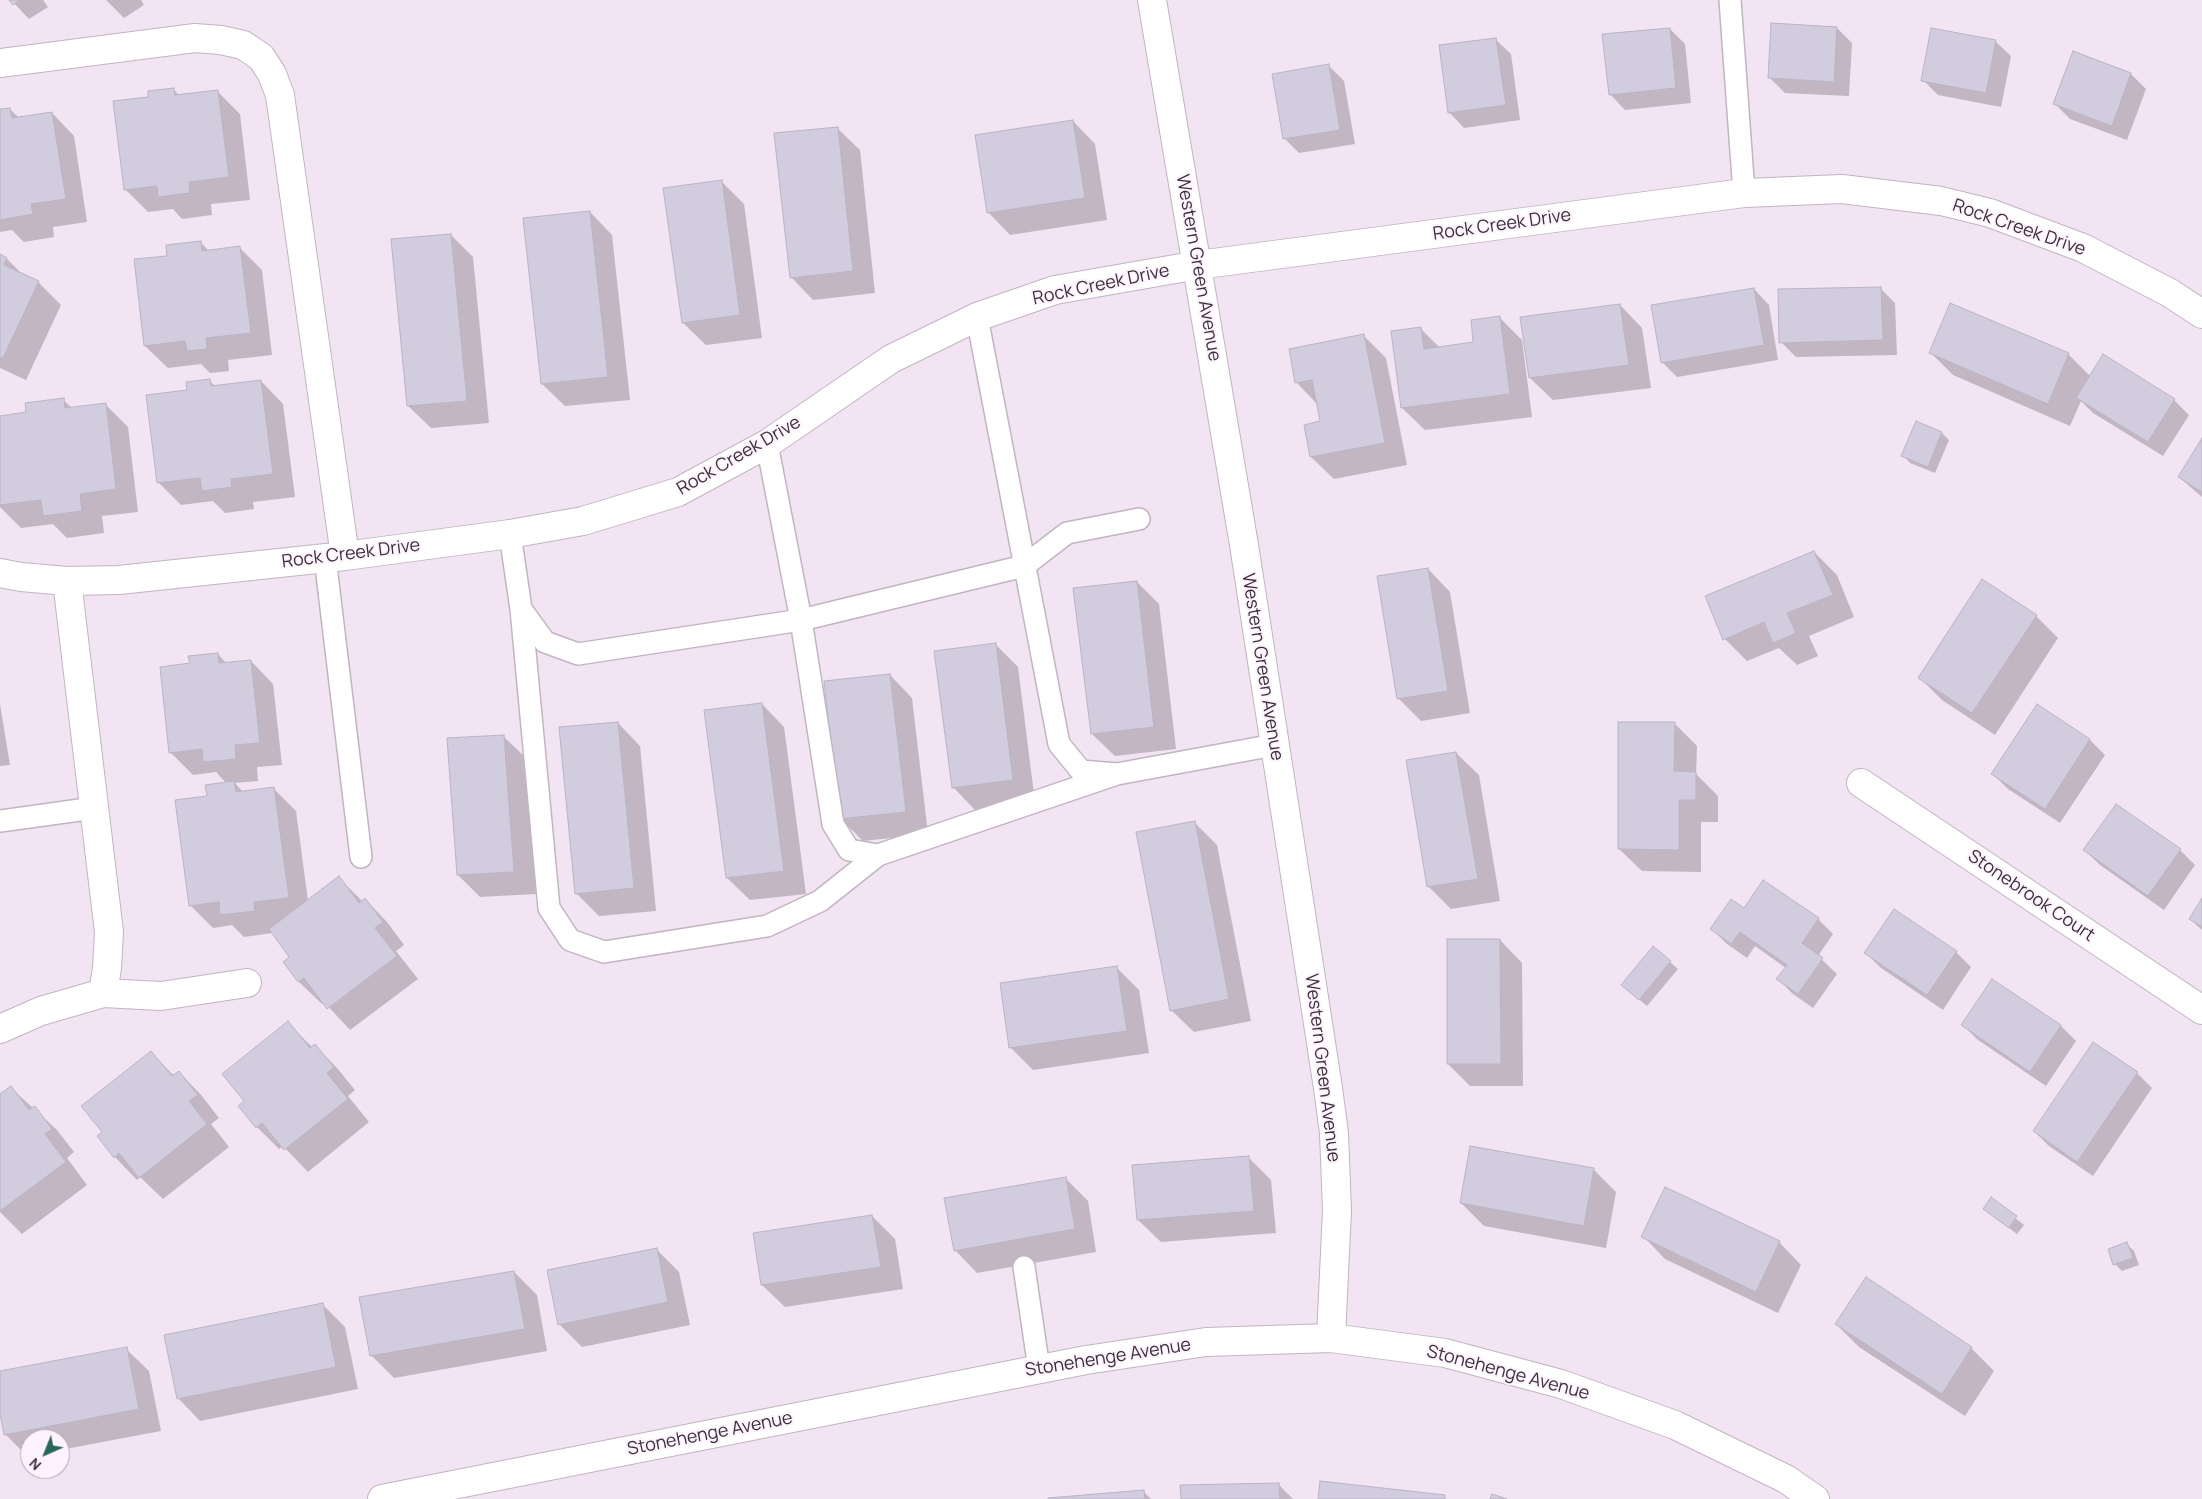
<!DOCTYPE html>
<html>
<head>
<meta charset="utf-8">
<style>
	body { margin:0 }
	#map { position:relative; width:2202px; height:1499px; overflow:hidden; background:#f2e4f2; font-family:Manrope,sans-serif }
	canvas { display:block }
	.north { position:absolute; left:20px; top:1429px; width:50px; height:50px; box-sizing:border-box; background:#fef2fe; border:1px solid #afa6af; border-radius:50%; rotate:224deg; font-size:14px; font-weight:700; line-height:20px; text-align:center; color:#393339 }
	.north::after { content:''; display:block; margin:auto; width:18px; height:22px; background:#266756; clip-path:polygon(50% 0,100% 100%,50% 72%,0 100%) }
</style>
</head>
<body>
<div id="map">
<canvas width="2202" height="1499"></canvas>
<div class="north">N</div>
</div>
<script>
const context = document.querySelector('canvas').getContext('2d');
context.lineJoin = 'round';
function fill(path, color) { context.fillStyle = color; context.fill(path, 'evenodd'); }
const poly = rows => new Path2D(rows.map(r => 'M' + r).join(''));
function stroke(path, color, width, dash) { context.strokeStyle = color; context.lineWidth = width; context.lineCap = dash ? 'butt' : 'round'; context.setLineDash(dash || []); context.stroke(path); }
function write(font, color, halo, rows, align = 'center') {
  context.font = font + ' Manrope,sans-serif'; context.lineWidth = 4; context.setLineDash([]); context.textBaseline = 'middle'; context.strokeStyle = halo; context.fillStyle = color; for (const [text, x, y, turn = 0] of rows) {
    context.save(); context.translate(x, y); context.rotate((+turn || 0) * Math.PI / 180); context.textAlign = isNaN(turn) ? turn : align; if (halo) context.strokeText(text, 0, 0); context.fillText(text, 0, 0); context.restore();
  }
}
fill(poly([
	[11,0,43,0,48,7,29,19],
	[106,0,141,0,144,5,124,18],
	[1837,28,1852,43,1849,96,1785,93,1770,78],
	[1670,29,1685,44,1691,103,1625,110,1610,94],
	[1495,39,1511,54,1520,120,1464,128,1449,112],
	[1995,41,2011,56,2001,107,1938,95,1923,80],
	[1329,66,1344,81,1355,144,1299,153,1284,138],
	[2131,74,2146,89,2127,140,2070,119,2055,104],
	[173,89,180,96,217,91,240,114,250,200,211,204,212,215,182,219,173,209,148,212,125,189,150,98],
	[10,109,19,118,52,113,74,136,87,222,53,227,54,237,24,242,12,230,0,232,0,110],
	[1073,121,1095,144,1107,220,1010,235,988,212],
	[837,128,860,150,875,293,813,300,791,277],
	[721,181,744,204,762,338,706,345,683,323],
	[590,212,612,235,630,400,565,406,542,384,525,219],
	[451,235,473,257,489,423,431,428,408,406],
	[201,243,209,251,240,248,262,270,272,355,228,360,229,371,210,373,201,364,168,368,145,346,169,257],
	[0,256,7,259,23,275,38,282,61,305,26,380,0,368],
	[1880,288,1895,303,1897,355,1796,357,1781,342],
	[1754,289,1769,305,1778,360,1677,377,1662,362],
	[1951,304,2068,354,2091,377,2174,400,2189,415,2163,456,2093,413,2081,401,2070,426,1953,375,1931,353],
	[1620,305,1642,328,1651,388,1553,400,1530,378],
	[1500,318,1522,340,1532,417,1425,430,1402,408,1421,329,1440,348,1475,344],
	[1363,335,1386,358,1407,465,1334,479,1311,457,1305,426,1322,422,1318,405,1297,383],
	[210,381,216,387,261,381,283,404,295,497,253,502,254,509,225,513,213,501,181,505,158,482,188,391],
	[63,400,72,408,105,404,128,427,138,512,102,516,104,533,67,538,53,524,21,528,0,507,0,417,28,414],
	[1942,433,1949,440,1935,473,1910,463,1903,455],
	[2202,441,2202,497,2179,477],
	[1814,552,1837,575,1854,617,1809,636,1818,656,1797,665,1779,648,1747,661,1725,639],
	[1428,569,1450,592,1470,713,1421,721,1398,698],
	[1137,582,1159,604,1176,749,1115,756,1092,734],
	[2036,616,2058,638,1995,735,1942,700,1919,677],
	[995,644,1018,667,1035,802,975,810,953,787],
	[218,654,227,664,251,661,273,684,282,765,257,767,258,781,235,783,244,793,274,789,296,811,308,901,339,878,362,901,365,899,387,922,404,945,396,951,418,979,350,1030,324,1002,322,1004,299,982,284,962,291,957,273,933,244,937,232,925,213,928,190,905,209,797,226,783,216,772,193,775,170,752,191,664],
	[890,675,912,698,928,834,863,841,841,819],
	[0,704,10,765,0,766],
	[762,704,784,727,806,894,750,900,727,878],
	[2037,706,2090,740,2105,755,2060,823,2008,789,1993,774],
	[618,723,640,746,656,911,599,916,576,893],
	[1674,723,1697,746,1696,774,1718,796,1718,822,1701,822,1701,872,1642,871,1619,849],
	[503,736,526,758,536,894,480,897,458,875],
	[1456,753,1479,775,1500,901,1451,909,1428,886],
	[2116,806,2180,850,2195,865,2164,910,2100,865,2085,850],
	[1194,822,1217,845,1251,1021,1194,1032,1171,1010],
	[1764,881,1818,919,1833,934,1818,956,1837,974,1813,1008,1793,994,1778,979,1786,968,1755,946,1747,958,1727,944,1712,929,1744,909],
	[2202,901,2202,930,2190,919],
	[1500,940,1522,963,1523,1086,1470,1086,1448,1064],
	[1956,952,1971,967,1943,1010,1881,968,1866,953],
	[1670,962,1678,969,1647,1006,1622,985],
	[1116,967,1139,990,1149,1053,1033,1070,1011,1048,1001,984],
	[1992,981,2061,1026,2076,1041,2046,1086,1978,1040,1963,1025],
	[288,1023,312,1047,315,1046,337,1068,355,1090,348,1096,369,1122,308,1172,283,1146,279,1149,257,1127,246,1101],
	[151,1052,174,1076,179,1072,201,1095,219,1118,211,1124,229,1147,163,1199,140,1177,137,1180,115,1157,103,1132],
	[2137,1073,2152,1088,2093,1176,2049,1146,2034,1131],
	[10,1087,57,1130,74,1152,67,1158,87,1185,22,1234,0,1212,0,1095],
	[1471,1147,1594,1170,1616,1192,1606,1248,1484,1226,1461,1203],
	[1249,1158,1271,1180,1276,1233,1161,1242,1138,1220],
	[1065,1178,1088,1201,1096,1252,977,1273,955,1250],
	[1991,1199,2024,1225,2017,1234,1984,1209],
	[872,1216,895,1239,903,1289,785,1307,762,1285,754,1234],
	[1643,1236,1779,1242,1801,1265,1778,1313,1665,1259],
	[2127,1244,2134,1251,2139,1265,2122,1271,2115,1264],
	[656,1249,679,1272,690,1325,582,1347,560,1325],
	[514,1272,537,1295,547,1351,394,1378,371,1355],
	[1866,1279,1971,1348,1994,1371,1965,1416,1859,1347,1836,1324],
	[322,1304,345,1327,358,1389,200,1421,178,1398],
	[126,1349,149,1371,161,1431,60,1450,60,1439,30,1439,30,1456,28,1457,5,1434,0,1408,0,1372],
	[1279,1485,1293,1499,1182,1499],
	[1143,1491,1151,1499,1050,1499]
]), '#0003');
const building = poly([
	[9,0,20,0,13,5,9,0],
	[1771,23,1837,27,1834,82,1768,78,1771,23],
	[1670,28,1676,88,1609,95,1602,34,1670,28],
	[1931,28,1996,40,1986,93,1921,81,1931,28],
	[1496,38,1506,105,1448,113,1439,45,1496,38],
	[2073,51,2131,73,2112,126,2053,104,2073,51],
	[1329,64,1340,130,1283,139,1272,74,1329,64],
	[174,88,175,95,218,90,229,177,189,182,190,193,158,197,157,186,124,190,113,101,148,97,148,91,174,88],
	[10,108,12,118,52,112,66,199,31,204,33,214,0,220,0,109,10,108],
	[1073,120,1085,198,987,213,975,135,1073,120],
	[838,127,853,271,790,278,774,133,838,127],
	[722,180,740,315,682,323,663,188,722,180],
	[590,211,608,377,541,384,523,218,590,211],
	[451,234,467,401,407,406,391,239,451,234],
	[201,241,202,251,240,246,251,333,206,338,207,349,187,351,185,341,144,346,134,259,167,256,166,245,201,241],
	[0,254,7,258,4,265,39,281,3,358,0,357,0,254],
	[1881,287,1883,340,1779,343,1778,289,1881,287],
	[1754,288,1764,345,1661,363,1651,305,1754,288],
	[1950,303,2069,353,2048,404,1929,353,1950,303],
	[1620,304,1629,365,1529,378,1520,317,1620,304],
	[1500,316,1510,394,1401,408,1391,331,1421,327,1424,349,1473,342,1471,320,1500,316],
	[1364,334,1385,443,1310,457,1304,425,1320,421,1312,380,1295,383,1289,349,1364,334],
	[2103,354,2175,399,2148,442,2076,398,2103,354],
	[210,379,211,386,261,380,273,474,231,479,232,487,202,491,200,478,157,483,146,395,187,390,186,382,210,379],
	[64,398,65,408,106,403,116,489,80,494,82,511,43,516,41,500,0,505,0,416,26,412,25,403,64,398],
	[1916,421,1942,432,1928,467,1901,456,1916,421],
	[2202,438,2202,492,2178,477,2202,438],
	[1814,551,1833,595,1787,613,1796,633,1773,643,1764,622,1723,640,1705,596,1814,551],
	[1428,568,1448,691,1397,699,1377,576,1428,568],
	[1982,579,2037,615,1972,713,1918,678,1982,579],
	[1137,581,1154,727,1091,734,1073,588,1137,581],
	[996,643,1013,780,952,788,934,651,996,643],
	[218,653,219,663,251,660,260,743,235,745,236,759,203,762,202,749,169,753,160,667,190,663,188,656,218,653],
	[890,674,906,812,839,819,824,681,890,674],
	[762,703,784,871,726,878,704,710,762,703],
	[2037,704,2090,739,2045,809,1991,774,2037,704],
	[618,722,634,888,575,894,559,727,618,722],
	[1618,722,1675,722,1674,771,1696,772,1696,800,1679,800,1679,850,1618,849,1618,722],
	[504,735,514,872,457,875,447,738,504,735],
	[1456,752,1478,879,1427,887,1406,760,1456,752],
	[234,781,236,792,274,787,289,898,254,902,255,911,220,915,219,902,189,906,175,800,207,796,205,785,234,781],
	[2116,804,2181,849,2148,896,2083,850,2116,804],
	[1195,821,1229,999,1170,1011,1136,832,1195,821],
	[339,876,359,903,365,898,383,922,375,928,397,956,327,1009,304,978,298,982,283,962,289,957,269,929,339,876],
	[1763,880,1819,918,1802,943,1823,958,1798,994,1776,979,1787,965,1740,932,1731,944,1710,929,1731,899,1744,908,1763,880],
	[2202,898,2202,927,2189,919,2202,898],
	[1894,909,1957,951,1927,995,1864,953,1894,909],
	[1447,939,1500,939,1501,1064,1447,1064,1447,939],
	[1653,946,1671,961,1639,1000,1621,985,1653,946],
	[1117,966,1127,1031,1009,1048,1000,983,1117,966],
	[1992,979,2061,1025,2030,1072,1961,1025,1992,979],
	[288,1021,310,1048,315,1044,334,1067,327,1073,348,1099,284,1150,262,1123,256,1128,238,1106,244,1101,222,1074,288,1021],
	[2093,1042,2138,1072,2077,1162,2033,1131,2093,1042],
	[151,1051,172,1076,179,1071,198,1095,189,1101,207,1124,139,1178,119,1153,114,1158,97,1136,102,1132,81,1106,151,1051],
	[11,1086,29,1110,35,1106,52,1129,45,1134,66,1162,0,1211,0,1094,11,1086],
	[1470,1146,1594,1168,1584,1226,1460,1203,1470,1146],
	[1249,1156,1254,1211,1137,1220,1132,1165,1249,1156],
	[1066,1177,1075,1229,954,1251,944,1198,1066,1177],
	[1665,1187,1780,1241,1756,1292,1641,1237,1665,1187],
	[1991,1197,2017,1216,2009,1228,1983,1209,1991,1197],
	[872,1215,881,1267,761,1285,753,1233,872,1215],
	[2127,1242,2133,1258,2113,1265,2108,1249,2127,1242],
	[657,1248,668,1302,558,1325,547,1270,657,1248],
	[514,1271,525,1329,370,1356,359,1297,514,1271],
	[1866,1277,1972,1347,1942,1394,1835,1324,1866,1277],
	[323,1303,336,1367,177,1399,164,1335,323,1303],
	[127,1347,139,1409,4,1435,0,1414,0,1371,127,1347],
	[1320,1481,1445,1495,1445,1499,1318,1499,1320,1481],
	[1279,1483,1280,1499,1181,1499,1180,1485,1279,1483],
	[1144,1490,1145,1499,1048,1499,1048,1498,1144,1490],
	[1492,1494,1507,1499,1490,1499,1492,1494]
]);
fill(building, '#d1cddf');
stroke(building, '#b8b4c6', 1);
const lane = poly([
	[1730,0,1744,193],
	[977,317,1059,744,1081,771,1117,774,1274,745],
	[767,444,801,620,833,824,849,850,878,855,1117,774],
	[510,534,521,609,545,642,578,654,801,620,1024,566,1067,533,1139,519],
	[325,558,361,857],
	[521,609,549,908,570,940,604,952,767,926,820,901,878,855],
	[0,821,94,808],
	[1024,1267,1039,1369]
]);
const street = poly([
	[1152,0,1244,545,1328,1088,1334,1133,1337,1210,1331,1338],
	[0,63,195,38,221,40,243,45,261,57,272,74,280,95,345,556],
	[0,573,21,577,67,581,119,580,345,556,510,534,583,521,678,492,767,444,891,359,977,317,1055,290,1198,265,1744,193,1842,189,1941,201,1990,213,2083,248,2170,293,2202,314],
	[1861,783,2202,1010],
	[103,993,161,996,247,983],
	[0,1029,41,1011,103,993,107,968,109,932,67,581],
	[382,1499,1086,1360,1206,1342,1331,1338,1445,1353,1561,1384,1675,1425,1786,1479,1815,1499]
]);
stroke(lane, '#c2b4c2', 24);
stroke(street, '#c2b4c2', 30);
stroke(lane, '#fff', 21);
stroke(street, '#fff', 28);
write('18px', '#393339', '#fef2fe', [
	["Rock Creek Drive",1502,225,-8],
	["Rock Creek Drive",2019,228,19],
	["Western Green Avenue",1198,268,80],
	["Rock Creek Drive",1101,285,-12],
	["Rock Creek Drive",739,456,-30],
	["Rock Creek Drive",351,554,-7],
	["Western Green Avenue",1262,667,81],
	["Stonebrook Court",2031,896,34],
	["Western Green Avenue",1322,1068,83],
	["Stonehenge Avenue",1108,1358,-9],
	["Stonehenge Avenue",1508,1373,15],
	["Stonehenge Avenue",710,1434,-11]
]);
</script>
</body>
</html>
